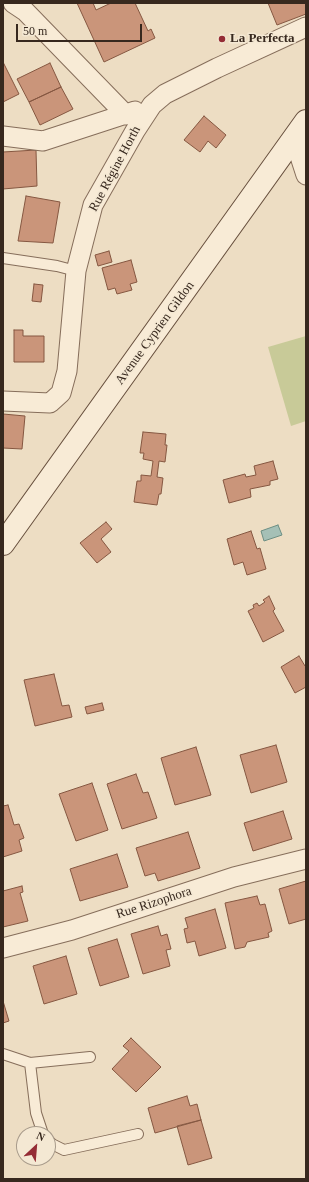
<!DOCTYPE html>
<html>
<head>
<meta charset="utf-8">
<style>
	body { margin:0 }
	#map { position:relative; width:309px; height:1182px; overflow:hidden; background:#edddc3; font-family:"Times New Roman",serif }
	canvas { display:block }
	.frame { position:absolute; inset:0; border:4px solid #37281e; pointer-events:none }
	.north { position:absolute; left:16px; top:1126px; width:40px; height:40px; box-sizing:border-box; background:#f4e8d3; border:1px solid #a89b8b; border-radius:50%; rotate:26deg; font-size:11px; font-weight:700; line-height:16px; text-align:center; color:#37281e }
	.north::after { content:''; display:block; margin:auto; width:14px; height:18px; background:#942c35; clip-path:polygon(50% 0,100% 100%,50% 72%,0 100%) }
	.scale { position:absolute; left:16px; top:24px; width:126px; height:18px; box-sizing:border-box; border:2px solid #37281e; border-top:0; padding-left:5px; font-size:12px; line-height:14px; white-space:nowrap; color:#37281e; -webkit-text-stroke:3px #f4e8d3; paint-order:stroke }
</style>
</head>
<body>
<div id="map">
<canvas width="309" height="1182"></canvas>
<div class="frame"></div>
<div class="north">N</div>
<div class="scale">50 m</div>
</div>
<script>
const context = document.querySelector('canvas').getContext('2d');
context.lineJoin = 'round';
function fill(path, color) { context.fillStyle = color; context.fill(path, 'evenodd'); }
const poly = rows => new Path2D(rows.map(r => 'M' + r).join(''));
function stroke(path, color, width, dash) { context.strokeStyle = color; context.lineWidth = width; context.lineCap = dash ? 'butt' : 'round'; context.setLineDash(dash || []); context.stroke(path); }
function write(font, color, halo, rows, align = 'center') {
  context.font = font + ' "Times New Roman",serif'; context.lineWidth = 3; context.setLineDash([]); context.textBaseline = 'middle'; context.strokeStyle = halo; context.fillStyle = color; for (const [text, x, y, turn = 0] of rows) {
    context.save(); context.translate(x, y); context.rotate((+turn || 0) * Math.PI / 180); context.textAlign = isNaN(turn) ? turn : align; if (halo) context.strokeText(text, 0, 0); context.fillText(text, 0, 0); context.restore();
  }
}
fill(poly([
	[306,336,306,421,291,426,268,347]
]), '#c8ca98');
const water = poly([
	[278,525,282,535,264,541,261,531,278,525]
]);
fill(water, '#a5c0b6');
stroke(water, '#6c8e83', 1);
const building = poly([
	[77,3,93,3,96,10,111,3,135,3,148,31,151,29,155,38,104,62,77,3],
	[268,3,306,3,306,14,277,25,268,3],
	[3,62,19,94,3,102,3,62],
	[50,63,61,87,29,102,17,79,50,63],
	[61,87,73,109,40,125,29,102,61,87],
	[204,116,226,135,216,148,208,141,200,152,184,140,204,116],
	[36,150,37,186,3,189,3,152,36,150],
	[26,196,60,202,53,243,18,241,26,196],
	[109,251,112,262,98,266,95,255,109,251],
	[131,260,137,282,130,284,132,290,117,294,115,288,108,290,102,268,131,260],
	[34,284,43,285,41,302,32,301,34,284],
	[14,330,23,330,23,336,44,336,44,362,14,362,14,330],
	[3,414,25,416,22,449,3,448,3,414],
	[143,432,166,434,165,445,167,445,165,462,159,461,157,477,163,478,161,494,159,494,157,505,134,502,137,481,141,481,141,475,151,476,153,461,143,459,144,453,140,453,143,432],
	[273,461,278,479,270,481,270,485,250,489,251,497,229,503,223,480,245,474,246,477,256,475,254,466,273,461],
	[106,522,112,529,101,539,111,552,97,563,80,543,106,522],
	[251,531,257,549,260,548,266,569,247,575,243,562,234,565,227,539,251,531],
	[269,596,275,609,273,611,284,631,263,642,248,611,254,608,253,605,257,603,259,606,265,602,263,600,269,596],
	[299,656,305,666,306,665,306,687,295,693,281,667,299,656],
	[54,674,62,706,69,705,72,717,35,726,24,680,54,674],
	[102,703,104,710,87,714,85,707,102,703],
	[276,745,287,782,251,793,240,755,276,745],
	[196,747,211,795,175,805,161,758,196,747],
	[136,774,143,793,148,792,157,818,122,829,107,784,136,774],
	[92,783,108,830,76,841,59,794,92,783],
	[8,805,14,825,19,824,24,838,19,840,22,851,3,857,3,806,8,805],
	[283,811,292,839,253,851,244,823,283,811],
	[188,832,200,868,158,881,155,873,145,876,136,848,188,832],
	[117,854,128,887,80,901,70,869,117,854],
	[306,881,306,919,289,924,279,889,306,881],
	[22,886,23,892,20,893,28,921,3,927,3,891,22,886],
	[257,896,260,905,265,904,272,931,268,933,269,937,247,942,245,947,235,949,225,903,257,896],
	[215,909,226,948,199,956,195,941,187,943,184,929,188,928,185,918,215,909],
	[158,926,161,936,167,934,171,949,166,950,170,966,143,974,131,934,158,926],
	[117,939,129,977,100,986,88,948,117,939],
	[66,956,77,994,44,1004,33,966,66,956],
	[3,1001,9,1021,3,1023,3,1001],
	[131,1038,161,1067,136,1092,112,1069,129,1051,123,1046,131,1038],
	[187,1096,190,1106,197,1104,201,1120,155,1133,148,1108,187,1096],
	[201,1120,212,1158,188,1165,177,1126,201,1120]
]);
fill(building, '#ca957a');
stroke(building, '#855741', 1);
const lane = poly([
	[3,258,57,266,76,271],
	[3,1054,30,1063,90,1057],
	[30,1063,36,1113,43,1134],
	[48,1140,52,1144,64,1150,138,1134]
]);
const street = poly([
	[13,3,25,11,126,115],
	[3,136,43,141,135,111],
	[294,138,306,175],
	[3,401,50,403,61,393,67,371,76,271,93,205,135,131,152,105,165,94,217,68,306,27],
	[3,948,72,930,234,877,306,859]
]);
const secondary = poly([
	[3,544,306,121]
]);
stroke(lane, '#866e5b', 12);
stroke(street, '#866e5b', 21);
stroke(secondary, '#68503e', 24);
stroke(lane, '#f8ebd6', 10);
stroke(street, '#f8ebd6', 19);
stroke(secondary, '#f8ebd6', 22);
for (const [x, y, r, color] of [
	[222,39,4,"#942c35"]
]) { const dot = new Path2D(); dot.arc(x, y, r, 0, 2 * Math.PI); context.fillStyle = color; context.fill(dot); stroke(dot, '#f4e8d3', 1.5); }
write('bold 13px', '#37281e', '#f4e8d3', [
	["La Perfecta",230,39]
], 'left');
write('13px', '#37281e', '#f4e8d3', [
	["Rue Régine Horth",115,169,-62],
	["Avenue Cyprien Gildon",155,333,-54],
	["Rue Rizophora",154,903,-18]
]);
</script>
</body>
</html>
